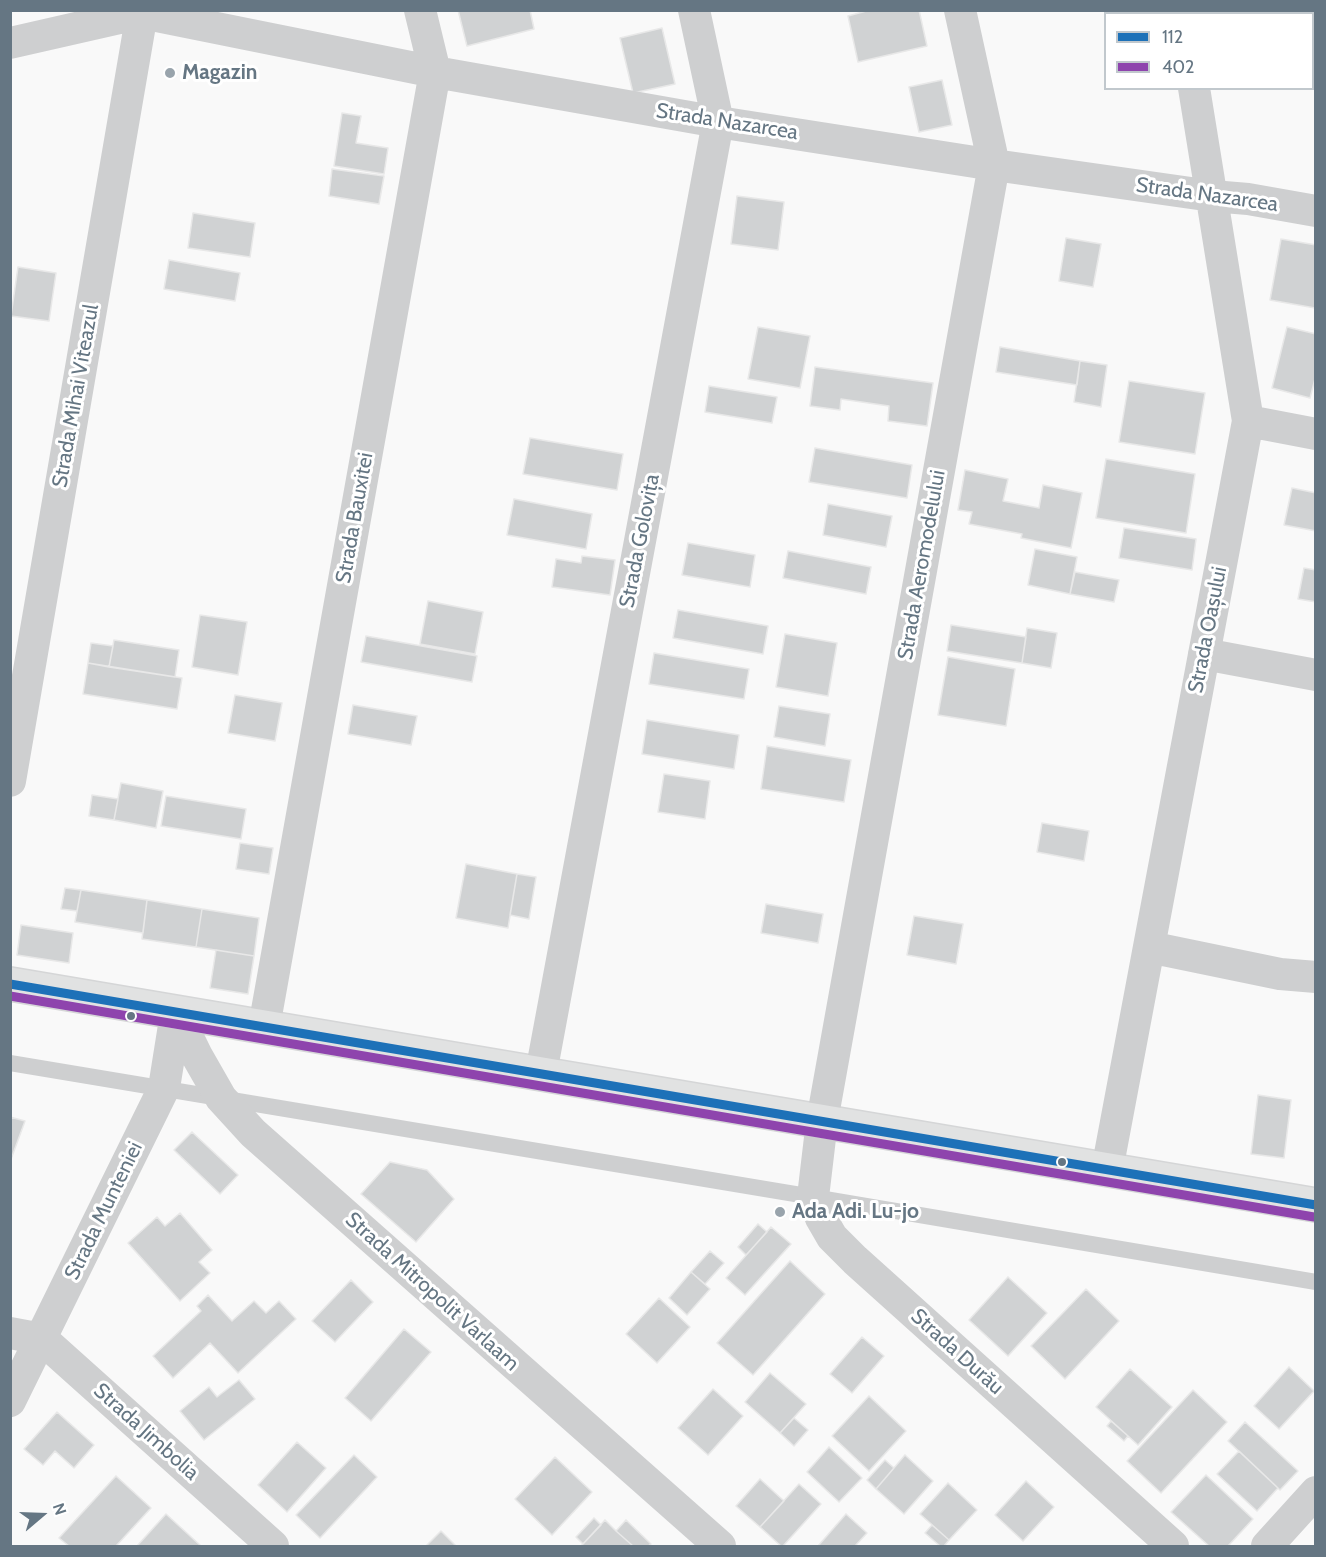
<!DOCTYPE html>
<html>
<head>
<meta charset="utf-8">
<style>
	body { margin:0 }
	#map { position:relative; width:1326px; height:1557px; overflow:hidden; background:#f9f9f9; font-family:Cabin,sans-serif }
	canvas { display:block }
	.frame { position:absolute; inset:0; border:12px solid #657683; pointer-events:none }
	.legend { position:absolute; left:1104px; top:12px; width:210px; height:78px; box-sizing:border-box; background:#fff; border:2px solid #c1c8cd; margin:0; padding:8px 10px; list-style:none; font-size:18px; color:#657683 }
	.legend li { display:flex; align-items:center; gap:12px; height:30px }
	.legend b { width:30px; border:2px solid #c1c8cd }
	.north { position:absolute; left:12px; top:1485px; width:60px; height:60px; -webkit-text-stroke:4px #fff; paint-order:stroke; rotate:71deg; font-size:16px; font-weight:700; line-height:24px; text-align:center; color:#657683 }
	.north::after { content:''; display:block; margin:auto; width:21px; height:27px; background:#657683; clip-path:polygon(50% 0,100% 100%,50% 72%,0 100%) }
</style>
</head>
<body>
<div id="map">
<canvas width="1326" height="1557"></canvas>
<div class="frame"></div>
<ul class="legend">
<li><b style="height:8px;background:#1d71b8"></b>112</li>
<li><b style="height:8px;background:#8e44ad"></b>402</li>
</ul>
<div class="north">N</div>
</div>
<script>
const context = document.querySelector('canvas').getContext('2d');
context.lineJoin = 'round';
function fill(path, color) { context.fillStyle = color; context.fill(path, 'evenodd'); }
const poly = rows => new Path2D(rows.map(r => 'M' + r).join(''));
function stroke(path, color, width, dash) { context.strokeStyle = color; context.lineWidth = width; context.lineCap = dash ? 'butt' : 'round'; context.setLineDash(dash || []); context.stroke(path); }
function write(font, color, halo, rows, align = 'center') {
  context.font = font + ' Cabin,sans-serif'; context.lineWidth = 6; context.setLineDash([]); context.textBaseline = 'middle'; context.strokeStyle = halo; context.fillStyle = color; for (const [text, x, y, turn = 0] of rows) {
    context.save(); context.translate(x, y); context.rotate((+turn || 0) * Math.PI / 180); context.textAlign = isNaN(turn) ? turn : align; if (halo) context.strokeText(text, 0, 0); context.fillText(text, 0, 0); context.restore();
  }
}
const building = poly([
	[458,10,530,10,534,29,467,46,458,10],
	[870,10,919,10,927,46,858,62,848,16,870,10],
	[662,28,675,84,633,93,620,38,662,28],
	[942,80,952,125,919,132,909,87,942,80],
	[342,113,361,116,356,143,388,148,384,174,334,166,342,113],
	[332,169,384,176,379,204,329,196,332,169],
	[737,196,784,202,778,250,731,244,737,196],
	[193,213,255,223,250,257,188,248,193,213],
	[1066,238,1101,244,1093,287,1059,281,1066,238],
	[1281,239,1316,245,1315,308,1270,300,1281,239],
	[169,260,240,273,235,301,164,289,169,260],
	[18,267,56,273,49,321,11,316,18,267],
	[758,327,810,336,800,388,748,379,758,327],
	[1287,327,1316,334,1316,375,1310,398,1272,388,1287,327],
	[1000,347,1080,361,1077,385,996,372,1000,347],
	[1080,361,1107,365,1101,407,1074,402,1080,361],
	[815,367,933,383,927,426,888,421,889,406,841,399,840,410,810,406,815,367],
	[1129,381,1205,393,1195,454,1119,442,1129,381],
	[709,386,777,397,772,423,705,412,709,386],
	[530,438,623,454,617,490,523,474,530,438],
	[815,448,912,465,907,498,809,482,815,448],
	[1106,459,1195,474,1186,533,1096,518,1106,459],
	[965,470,1008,479,1003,501,1039,508,1043,485,1082,493,1071,548,1021,538,1022,534,969,524,972,512,958,510,965,470],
	[1292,488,1316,493,1316,531,1284,525,1292,488],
	[514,499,592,514,586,549,507,535,514,499],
	[828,504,892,516,886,547,823,535,828,504],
	[1124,528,1196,539,1192,570,1119,558,1124,528],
	[688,543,755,555,750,587,682,575,688,543],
	[1035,549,1077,557,1070,594,1028,585,1035,549],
	[788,551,871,567,866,594,783,578,788,551],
	[582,556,615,560,610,595,552,587,556,559,581,563,582,556],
	[1304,568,1316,570,1316,602,1298,599,1304,568],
	[1075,572,1119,580,1114,602,1070,594,1075,572],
	[428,601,483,612,475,654,420,644,428,601],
	[678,610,768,626,763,654,673,638,678,610],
	[200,615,247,622,238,675,192,667,200,615],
	[951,625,1026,637,1022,663,947,651,951,625],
	[1027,628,1057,633,1051,668,1022,663,1027,628],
	[785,634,837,643,828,696,776,687,785,634],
	[366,636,477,656,472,682,361,662,366,636],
	[114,640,179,650,175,677,109,667,114,640],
	[91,643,113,646,109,667,88,663,91,643],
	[654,653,749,669,744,699,649,684,654,653],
	[948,657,1015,669,1006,726,938,715,948,657],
	[88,663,182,678,177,709,83,694,88,663],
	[235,695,282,703,275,741,228,733,235,695],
	[353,705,417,716,411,745,348,734,353,705],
	[779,706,830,714,825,746,774,737,779,706],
	[647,720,739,735,734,769,642,754,647,720],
	[767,746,851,760,844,802,761,789,767,746],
	[664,774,710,781,705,819,658,812,664,774],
	[121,783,163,791,156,828,114,820,121,783],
	[92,795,118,799,114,820,89,816,92,795],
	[166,796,246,809,241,839,161,826,166,796],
	[1042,823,1089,831,1084,861,1037,852,1042,823],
	[240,843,273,848,269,874,236,869,240,843],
	[466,864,517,874,508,928,456,918,466,864],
	[517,874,536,877,529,919,510,915,517,874],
	[65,888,81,890,77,911,61,909,65,888],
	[81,890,147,900,143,933,75,922,81,890],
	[147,900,202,909,196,947,142,939,147,900],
	[766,904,823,914,818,943,761,933,766,904],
	[202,909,259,918,254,956,196,947,202,909],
	[914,916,963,924,956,964,907,955,914,916],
	[21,925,73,933,69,963,17,955,21,925],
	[216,950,254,956,248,994,210,988,216,950],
	[1258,1095,1291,1100,1284,1158,1251,1154,1258,1095],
	[10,1117,25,1121,10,1162,10,1117],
	[192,1132,238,1175,220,1194,174,1150,192,1132],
	[390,1162,427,1170,454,1199,416,1242,361,1194,390,1162],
	[180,1213,212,1250,199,1262,210,1273,180,1301,128,1243,157,1217,165,1226,180,1213],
	[758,1224,767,1232,746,1255,738,1247,758,1224],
	[771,1227,791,1244,745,1295,726,1278,771,1227],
	[710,1251,724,1263,705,1284,691,1272,710,1251],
	[790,1261,825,1294,753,1375,717,1343,790,1261],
	[691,1272,710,1289,687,1315,669,1298,691,1272],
	[1008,1277,1047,1313,1008,1356,969,1320,1008,1277],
	[351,1280,373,1302,335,1342,312,1321,351,1280],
	[1086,1289,1119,1321,1065,1379,1031,1346,1086,1289],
	[208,1295,232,1321,254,1301,266,1313,279,1301,296,1319,238,1373,210,1343,173,1378,153,1356,201,1311,197,1306,208,1295],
	[659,1298,690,1327,657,1363,626,1334,659,1298],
	[404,1329,431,1352,371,1421,345,1398,404,1329],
	[862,1337,884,1356,852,1393,830,1374,862,1337],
	[1289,1367,1314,1391,1279,1429,1254,1406,1289,1367],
	[1130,1369,1172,1407,1138,1445,1096,1407,1130,1369],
	[770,1373,806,1404,780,1433,745,1402,770,1373],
	[239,1380,255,1399,204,1440,180,1411,209,1387,217,1397,239,1380],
	[713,1389,743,1416,708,1455,678,1428,713,1389],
	[1193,1390,1227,1422,1161,1493,1127,1461,1193,1390],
	[869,1396,906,1431,869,1471,832,1436,869,1396],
	[57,1412,94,1445,74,1468,55,1451,43,1465,24,1449,57,1412],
	[794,1418,808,1430,794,1446,780,1433,794,1418],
	[1111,1421,1128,1436,1124,1441,1107,1426,1111,1421],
	[1245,1422,1298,1471,1280,1490,1228,1441,1245,1422],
	[297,1442,326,1468,287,1512,258,1485,297,1442],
	[829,1447,862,1478,839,1502,807,1472,829,1447],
	[1239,1451,1278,1488,1257,1511,1217,1474,1239,1451],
	[354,1455,377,1477,320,1538,296,1515,354,1455],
	[905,1455,933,1481,904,1514,876,1489,905,1455],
	[555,1457,592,1492,552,1535,515,1499,555,1457],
	[885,1460,894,1468,876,1489,867,1480,885,1460],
	[1206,1475,1253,1519,1228,1546,1209,1546,1171,1512,1206,1475],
	[116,1476,151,1508,116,1546,69,1546,59,1538,116,1476],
	[760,1479,784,1501,760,1527,736,1506,760,1479],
	[1026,1481,1054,1507,1023,1541,995,1515,1026,1481],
	[948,1483,977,1510,949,1540,920,1514,948,1483],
	[799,1484,821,1504,783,1546,781,1546,760,1527,799,1484],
	[166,1514,201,1546,137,1546,166,1514],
	[846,1514,867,1533,855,1546,818,1546,846,1514],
	[594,1518,601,1525,583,1544,576,1537,594,1518],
	[605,1520,616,1531,633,1546,581,1546,605,1520],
	[626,1520,651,1544,648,1546,633,1546,616,1531,626,1520],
	[932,1525,949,1540,944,1546,940,1546,925,1533,932,1525],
	[441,1531,456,1546,426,1546,441,1531]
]);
fill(building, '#d0d2d3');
stroke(building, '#e8e8e8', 1.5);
const secondary = poly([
	[10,984,1316,1205]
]);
stroke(secondary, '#d5d6d7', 36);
stroke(poly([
	[10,1063,813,1197,1316,1282]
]), '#cecfd0', 16);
stroke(poly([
	[960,10,994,165,822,1121,813,1197,821,1218,832,1237,855,1260,1173,1546],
	[1182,10,1182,14],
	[142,13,435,72,718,122,994,165,1212,196,1248,199,1316,211],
	[10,43,142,13,144,10],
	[1248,421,1316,434],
	[1204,654,1316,675],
	[10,781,142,13,140,10],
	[1149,947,1280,974,1316,977],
	[176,1013,197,1056,221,1098,253,1133,720,1546],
	[264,1027,435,72,420,10],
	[541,1073,718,122,694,10],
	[1107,1170,1248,421,1194,88],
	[10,1333,42,1339,273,1546],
	[10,1401,164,1088,176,1013],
	[1267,1546,1316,1492]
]), '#cecfd0', 32);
stroke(secondary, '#e1e2e2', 33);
stroke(poly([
	[10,984,1316,1205]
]), '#1d71b8', 9);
stroke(poly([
	[10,996,1314,1217]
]), '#8e44ad', 9);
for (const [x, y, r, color] of [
	[170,73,6,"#99a4ac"],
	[131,1016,5,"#657683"],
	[1062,1162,5,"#657683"],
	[780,1212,6,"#99a4ac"]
]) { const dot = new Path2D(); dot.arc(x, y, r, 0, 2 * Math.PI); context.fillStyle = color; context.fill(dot); stroke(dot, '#fff', 2); }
write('bold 21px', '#657683', '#fff', [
	["Magazin",182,73],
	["Ada Adi. Lu-jo",792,1212]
], 'left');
write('21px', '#657683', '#fff', [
	["Strada Nazarcea",727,122,9],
	["Strada Nazarcea",1207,195,8],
	["Strada Mihai Viteazul",76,396,-80],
	["Strada Bauxitei",355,518,-80],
	["Strada Golovița",640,541,-79],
	["Strada Aeromodelului",922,565,-80],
	["Strada Oașului",1208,630,-79],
	["Strada Munteniei",104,1211,-64],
	["Strada Mitropolit Varlaam",432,1292,42],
	["Strada Durău",957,1352,42],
	["Strada Jimbolia",146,1432,42]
]);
</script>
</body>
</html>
